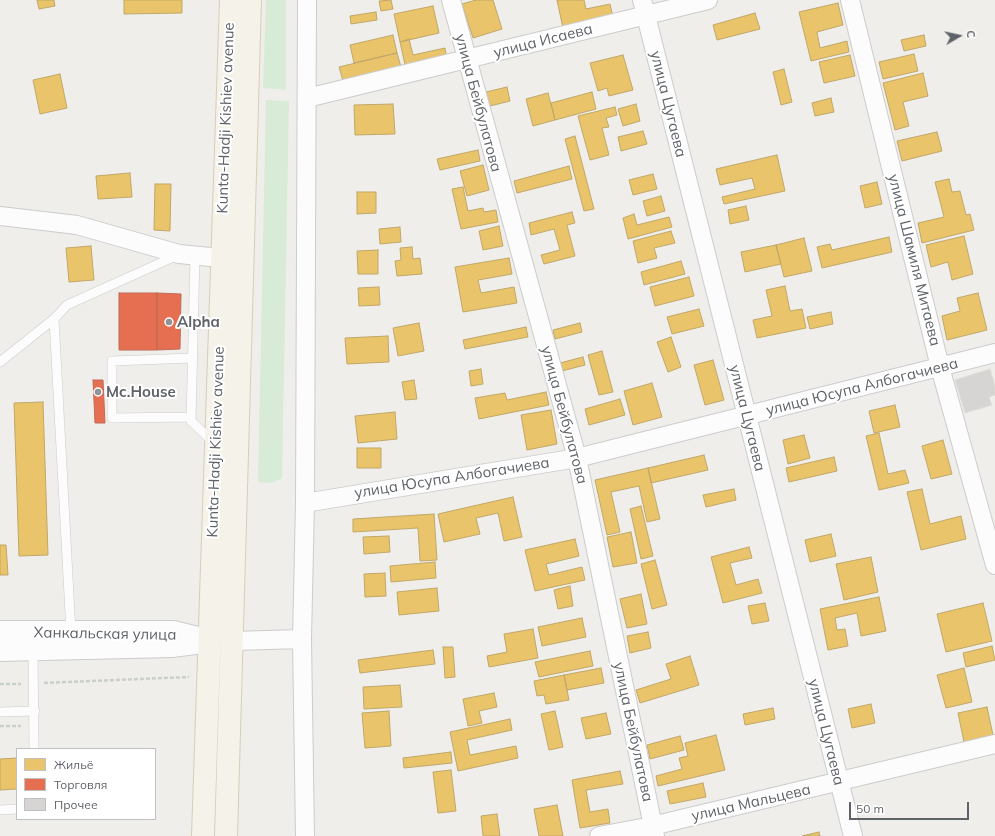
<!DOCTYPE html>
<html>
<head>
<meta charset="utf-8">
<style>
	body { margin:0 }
	#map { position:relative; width:995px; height:836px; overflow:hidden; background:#efeeea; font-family:Mulish,sans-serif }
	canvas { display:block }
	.legend { position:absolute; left:16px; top:748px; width:140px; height:72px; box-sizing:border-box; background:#fff; border:1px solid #bfc1c3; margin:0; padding:5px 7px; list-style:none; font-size:12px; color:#5f6368 }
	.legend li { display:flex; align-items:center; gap:8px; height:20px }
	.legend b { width:20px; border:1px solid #bfc1c3 }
	.north { position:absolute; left:939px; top:16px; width:40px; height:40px; -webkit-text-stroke:3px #fff; paint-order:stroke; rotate:81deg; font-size:11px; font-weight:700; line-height:16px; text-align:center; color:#5f6368 }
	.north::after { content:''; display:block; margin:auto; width:14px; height:18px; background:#5f6368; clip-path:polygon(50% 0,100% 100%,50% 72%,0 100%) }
	.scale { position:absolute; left:849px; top:802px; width:120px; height:18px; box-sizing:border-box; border:2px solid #5f6368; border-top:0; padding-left:5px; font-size:12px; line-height:14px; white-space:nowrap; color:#5f6368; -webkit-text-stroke:3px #fff; paint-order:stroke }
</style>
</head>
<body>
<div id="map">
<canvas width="995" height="836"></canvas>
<ul class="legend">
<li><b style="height:11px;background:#e9c46a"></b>Жильё</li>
<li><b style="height:11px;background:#e76f51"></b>Торговля</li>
<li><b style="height:11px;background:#d6d5d3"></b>Прочее</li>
</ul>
<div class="north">С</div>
<div class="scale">50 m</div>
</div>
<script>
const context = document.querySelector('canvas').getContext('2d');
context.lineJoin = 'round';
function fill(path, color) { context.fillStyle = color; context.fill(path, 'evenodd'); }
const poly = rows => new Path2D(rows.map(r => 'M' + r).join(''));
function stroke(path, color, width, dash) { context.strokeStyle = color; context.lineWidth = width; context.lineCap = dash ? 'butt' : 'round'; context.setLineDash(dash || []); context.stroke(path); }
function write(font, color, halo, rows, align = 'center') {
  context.font = font + ' Mulish,sans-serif'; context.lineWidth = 4; context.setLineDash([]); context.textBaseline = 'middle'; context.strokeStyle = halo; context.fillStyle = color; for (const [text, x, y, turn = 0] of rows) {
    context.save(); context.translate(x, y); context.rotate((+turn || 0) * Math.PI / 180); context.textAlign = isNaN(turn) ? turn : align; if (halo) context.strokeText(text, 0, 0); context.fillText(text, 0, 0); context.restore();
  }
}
fill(poly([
	[266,0,286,0,286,90,263,88],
	[266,100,289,101,282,479,270,483,258,482]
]), '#d8ebd6');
const homes = poly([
	[37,0,54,0,55,6,39,9,37,0],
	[124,0,182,0,182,13,124,14,124,0],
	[391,0,393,9,381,11,379,1,391,0],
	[476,0,493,0,502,29,473,38,462,4,476,0],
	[557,0,584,0,586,9,610,4,613,17,563,28,557,0],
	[838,3,843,25,817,32,820,48,847,41,849,52,811,61,799,12,838,3],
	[433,6,439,33,400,42,394,14,433,6],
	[376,12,377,20,351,24,350,16,376,12],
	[755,13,760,29,717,40,713,25,755,13],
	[393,35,397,53,354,63,350,45,393,35],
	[924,35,926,46,904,51,901,40,924,35],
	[409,39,413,55,445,48,447,60,406,69,400,42,409,39],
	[397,53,401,67,343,81,339,67,397,53],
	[914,54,918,71,883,79,879,62,914,54],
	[623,55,633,90,609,96,607,88,598,91,590,63,623,55],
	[850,55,855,76,824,83,819,62,850,55],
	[784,69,792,102,781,105,773,72,784,69],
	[923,73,928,96,903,102,909,126,895,130,883,83,923,73],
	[60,74,67,108,40,114,33,80,60,74],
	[507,87,510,101,490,106,486,92,507,87],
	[592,92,596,109,555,120,551,103,592,92],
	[548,93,555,120,533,126,526,99,548,93],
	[831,98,834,112,815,116,812,103,831,98],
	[393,104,395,134,355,135,354,105,393,104],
	[636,104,640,121,623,126,618,109,636,104],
	[615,107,617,115,606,118,609,127,602,128,609,155,590,160,578,116,615,107],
	[643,131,647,144,621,151,618,137,643,131],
	[937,132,942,151,902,161,897,141,937,132],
	[575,136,594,209,584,211,565,139,575,136],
	[478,150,480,161,440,170,437,159,478,150],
	[777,155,785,191,724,204,722,197,755,189,752,178,720,185,716,169,777,155],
	[483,165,489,190,467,196,460,171,483,165],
	[569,166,572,179,517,193,514,181,569,166],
	[130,173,132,197,98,199,96,176,130,173],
	[653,174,657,189,633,195,629,180,653,174],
	[949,179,952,192,960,191,966,215,970,214,974,230,922,243,918,223,944,217,935,182,949,179],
	[877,182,882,204,865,208,860,186,877,182],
	[155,184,171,184,170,231,154,230,155,184],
	[463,187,468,211,483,208,484,212,496,210,498,222,461,229,452,189,463,187],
	[357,192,376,192,376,213,357,214,357,192],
	[661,196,665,211,647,216,643,201,661,196],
	[746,206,749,220,730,224,728,210,746,206],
	[572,212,575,223,567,225,575,256,544,264,541,255,560,250,554,229,531,235,529,223,572,212],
	[634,214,637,225,669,217,672,227,628,239,623,218,634,214],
	[499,226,503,246,483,250,479,231,499,226],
	[400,227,401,242,380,244,379,229,400,227],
	[671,231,675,243,654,248,657,258,638,263,633,241,671,231],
	[964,236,973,274,952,280,948,262,931,267,926,245,964,236],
	[889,237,892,252,822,268,817,247,830,244,832,250,889,237],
	[804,238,812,271,784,277,776,245,804,238],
	[776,245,781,264,745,272,741,252,776,245],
	[91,246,94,280,69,282,66,248,91,246],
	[412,247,413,259,420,258,422,274,397,276,395,261,401,260,400,248,412,247],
	[378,250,378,274,358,274,357,251,378,250],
	[509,258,512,274,478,280,481,293,514,287,517,303,463,312,455,267,509,258],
	[681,261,685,274,644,285,641,272,681,261],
	[689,277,694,296,655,306,650,287,689,277],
	[785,286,790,311,802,309,806,328,757,338,753,320,772,316,766,290,785,286],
	[379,287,380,305,359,306,358,288,379,287],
	[978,293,987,330,947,340,942,316,960,311,957,298,978,293],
	[699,309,704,326,672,334,667,317,699,309],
	[831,312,833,324,810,329,807,317,831,312],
	[419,323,424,351,398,356,393,328,419,323],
	[580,323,582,332,555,339,553,330,580,323],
	[526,327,528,337,465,349,463,340,526,327],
	[388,336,389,362,347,364,345,338,388,336],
	[671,337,681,367,668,372,657,342,671,337],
	[602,351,613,392,599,395,588,355,602,351],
	[583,357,585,365,562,371,560,363,583,357],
	[713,360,724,400,705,405,694,365,713,360],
	[481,369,483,384,471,386,469,371,481,369],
	[414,380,417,399,405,400,402,382,414,380],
	[652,383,662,417,633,425,624,391,652,383],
	[546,392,549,405,479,419,475,398,505,393,507,400,546,392],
	[620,399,625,415,589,425,585,409,620,399],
	[43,402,48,555,19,556,14,403,43,402],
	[895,405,900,427,874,433,869,411,895,405],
	[551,410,557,444,527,450,521,415,551,410],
	[395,412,397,439,358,443,355,416,395,412],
	[879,433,888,474,905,470,909,483,879,490,866,436,879,433],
	[804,435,810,458,788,464,783,440,804,435],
	[943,440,952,474,931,479,922,446,943,440],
	[357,448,381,448,381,468,357,468,357,448],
	[704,455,708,470,651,483,648,468,704,455],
	[834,457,837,471,789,482,786,468,834,457],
	[648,468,660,519,647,522,639,486,611,492,620,532,607,535,595,480,648,468],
	[734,489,736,500,706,507,703,495,734,489],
	[922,489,930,524,961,516,966,539,921,550,907,492,922,489],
	[513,497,522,537,504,541,498,513,476,518,480,534,444,542,438,514,513,497],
	[641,506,653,556,641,559,630,509,641,506],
	[434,514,437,560,420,561,418,528,353,532,353,519,434,514],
	[631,532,637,563,613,567,607,537,631,532],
	[831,534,836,556,810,562,805,540,831,534],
	[389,536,390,552,364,554,363,537,389,536],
	[575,539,579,556,546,564,549,575,582,567,585,580,535,591,525,550,575,539],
	[0,545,6,545,8,575,0,575,0,545],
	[749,547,752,558,730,563,736,585,758,579,762,593,723,603,711,557,749,547],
	[871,557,878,592,844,600,836,564,871,557],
	[655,560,667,605,652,609,641,564,655,560],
	[435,562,436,578,391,582,390,566,435,562],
	[385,573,386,596,365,597,364,574,385,573],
	[570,586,573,606,558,609,554,590,570,586],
	[437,588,439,611,399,615,397,592,437,588],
	[641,594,647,624,627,628,620,599,641,594],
	[879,597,886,631,861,636,857,613,835,618,837,630,845,629,848,646,828,650,820,609,879,597],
	[765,603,769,621,752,624,748,606,765,603],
	[983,603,992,641,946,652,937,614,983,603],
	[582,618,586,637,542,646,538,627,582,618],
	[533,629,538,658,489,667,487,656,507,652,504,634,533,629],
	[648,632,651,648,630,653,627,636,648,632],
	[992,646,995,660,966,667,963,653,992,646],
	[443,647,453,647,455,677,445,678,443,647],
	[433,650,435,664,360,673,358,660,433,650],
	[590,651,593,666,539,677,535,662,590,651],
	[690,656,699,685,640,703,636,690,671,679,666,664,690,656],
	[601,668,604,683,567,690,564,675,601,668],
	[964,668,972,702,946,708,937,675,964,668],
	[564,675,569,700,546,704,544,695,537,696,534,681,564,675],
	[400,685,402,707,364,709,363,687,400,685],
	[494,693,497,707,479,711,482,723,468,726,463,699,494,693],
	[871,704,875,723,852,728,848,709,871,704],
	[987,707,993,735,964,742,958,713,987,707],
	[773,708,775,719,745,725,743,714,773,708],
	[389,711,391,746,365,748,362,713,389,711],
	[555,711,563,747,549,750,541,714,555,711],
	[606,713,611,734,586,739,581,718,606,713],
	[510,719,512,730,467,740,470,755,516,746,518,758,458,771,450,732,510,719],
	[716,735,725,770,658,786,656,776,682,769,679,758,688,756,685,743,716,735],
	[680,736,684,750,650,759,647,745,680,736],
	[451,752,452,763,404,768,403,758,451,752],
	[17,758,17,789,0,790,0,759,17,758],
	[451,770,456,811,438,813,433,772,451,770],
	[620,771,623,784,586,790,590,812,608,809,610,823,580,828,572,780,620,771],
	[703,783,706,797,670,804,667,791,703,783],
	[557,805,563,836,539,836,534,809,557,805],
	[497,814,500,836,483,836,481,816,497,814],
	[819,832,820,836,802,836,819,832]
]);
fill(homes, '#e9c46a');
stroke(homes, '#c0a769', 1);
const shops = poly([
	[119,293,157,293,157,350,119,350,119,293],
	[157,293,181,294,180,349,157,350,157,293],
	[93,380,103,380,105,423,95,423,93,380]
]);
fill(shops, '#e76f51');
stroke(shops, '#be6b58', 1);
const building = poly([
	[990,369,995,386,995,395,989,397,992,405,965,413,955,380,990,369]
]);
fill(building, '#d6d5d3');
stroke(building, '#deddd9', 1);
const service = poly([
	[195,256,191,421,214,443],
	[54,319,71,632],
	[0,362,54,319,67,305,178,255],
	[191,417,112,418,112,361,192,358],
	[33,648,34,749],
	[0,712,35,711],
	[0,810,17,809]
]);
const minor = poly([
	[451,0,577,458,655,836],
	[642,0,853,836],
	[850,0,940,367,995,565],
	[307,98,708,0],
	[0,216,77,225,179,254,221,258,224,272],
	[305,503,577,458,995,353],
	[232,641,302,639],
	[305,836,302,639,305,503,307,0],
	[599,836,652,826,995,744]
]);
const tertiary = poly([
	[0,632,173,632,210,641,172,646,0,650]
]);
const primary = poly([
	[203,836,231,0],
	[226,836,250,0]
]);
stroke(service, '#cbcccc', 10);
stroke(minor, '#cbcccc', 20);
stroke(tertiary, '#cbcccc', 24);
stroke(primary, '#d7ceb8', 24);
stroke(poly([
	[44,683,189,677],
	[0,684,21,684],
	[0,726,21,726]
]), '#cacfcc', 2.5, [4, 2]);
stroke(service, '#fdfcfc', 9);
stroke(minor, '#fdfcfc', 18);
stroke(tertiary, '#fdfcfc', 22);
stroke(primary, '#f4f2e9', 22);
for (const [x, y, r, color] of [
	[169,322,4,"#919496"],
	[98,392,4,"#919496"]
]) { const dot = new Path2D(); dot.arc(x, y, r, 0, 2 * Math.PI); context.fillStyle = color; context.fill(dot); stroke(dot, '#fff', 1.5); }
write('15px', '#5f6368', '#fff', [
	["улица Исаева",543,41,-14],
	["улица Бейбулатова",478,103,75],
	["улица Цугаева",668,104,76],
	["Kunta-Hadji Kishiev avenue",226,118,-88],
	["улица Шамиля Митаева",914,260,76],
	["улица Юсупа Албогачиева",862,387,-14],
	["улица Бейбулатова",564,415,75],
	["улица Цугаева",747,418,76],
	["Kunta-Hadji Kishiev avenue",216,442,-88],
	["улица Юсупа Албогачиева",452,478,-9],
	["Ханкальская улица",105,634,1],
	["улица Бейбулатова",633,732,78],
	["улица Цугаева",826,732,76],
	["улица Мальцева",751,803,-13]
]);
write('bold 15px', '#5f6368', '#fff', [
	["Alpha",177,322],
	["Mc.House",106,392]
], 'left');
</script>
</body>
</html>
